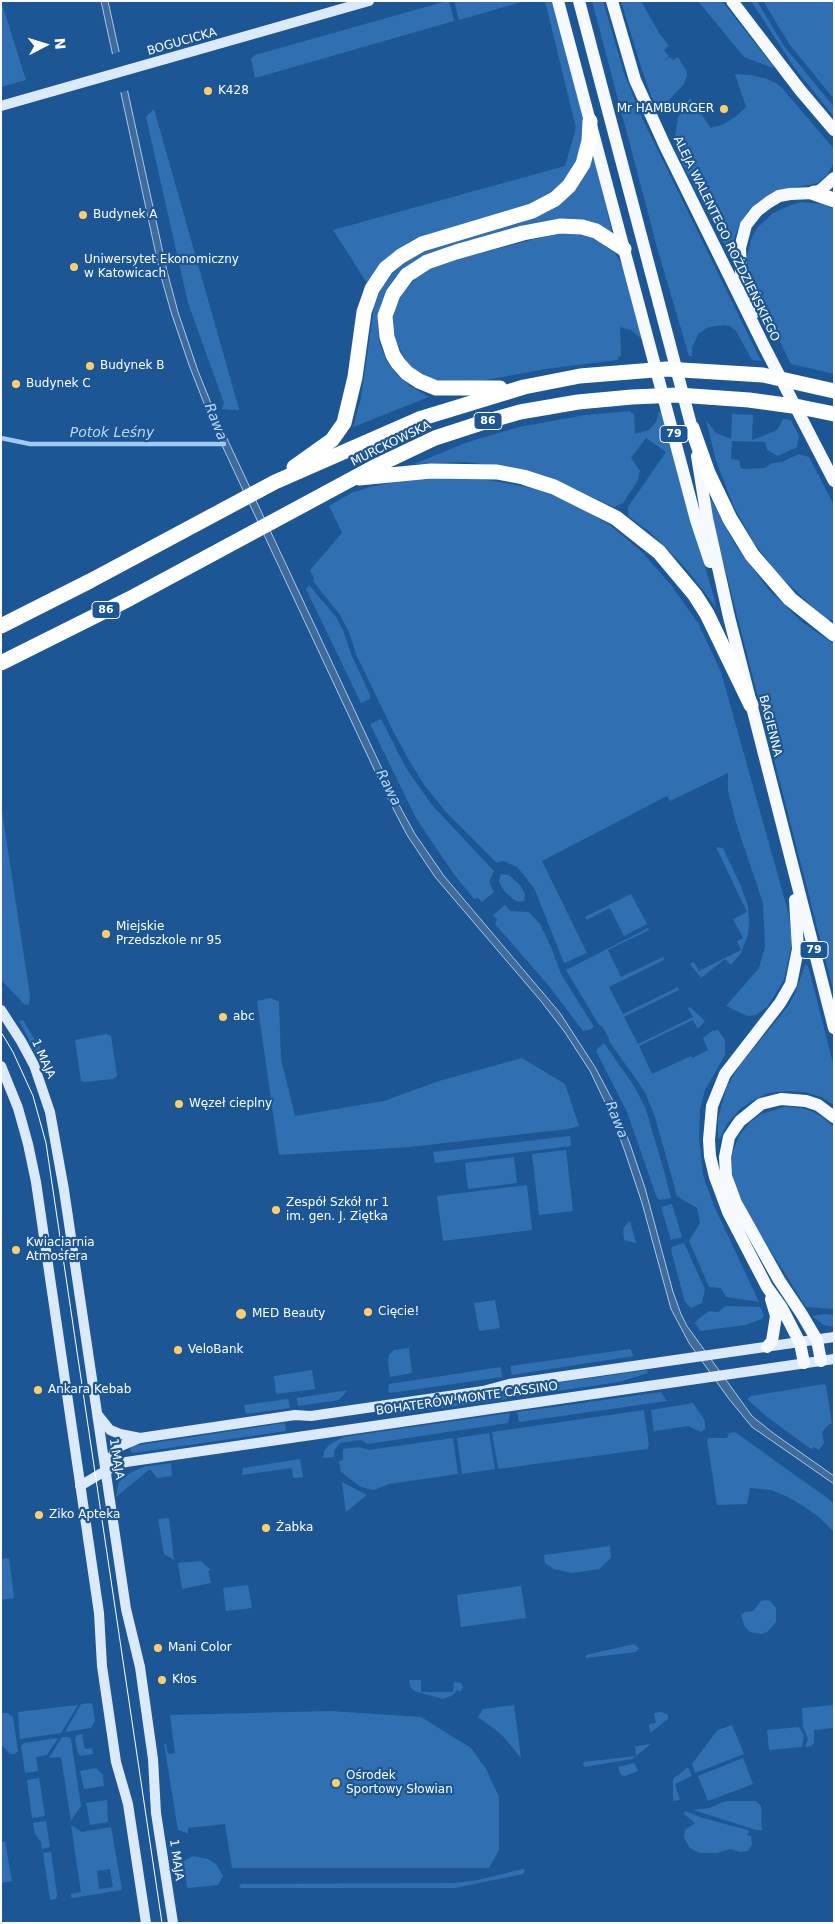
<!DOCTYPE html>
<html>
<head>
<meta charset="utf-8">
<style>
	body { margin:0 }
	#map { position:relative; width:835px; height:1924px; overflow:hidden; background:#1c5694; font-family:"DejaVu Sans",sans-serif }
	canvas { display:block }
	.frame { position:absolute; inset:0; border:2px solid #fff; pointer-events:none }
	.north { position:absolute; left:20px; top:20px; width:50px; height:50px; -webkit-text-stroke:4px #1c5694; paint-order:stroke; rotate:85deg; font-size:14px; font-weight:700; line-height:20px; text-align:center; color:#fff }
	.north::after { content:''; display:block; margin:auto; width:18px; height:22px; background:#fff; clip-path:polygon(50% 0,100% 100%,50% 72%,0 100%) }
</style>
</head>
<body>
<div id="map">
<canvas width="835" height="1924"></canvas>
<div class="frame"></div>
<div class="north">N</div>
</div>
<script>
const context = document.querySelector('canvas').getContext('2d');
context.lineJoin = 'round';
function fill(path, color) { context.fillStyle = color; context.fill(path, 'evenodd'); }
const poly = rows => new Path2D(rows.map(r => 'M' + r).join(''));
function stroke(path, color, width, dash) { context.strokeStyle = color; context.lineWidth = width; context.lineCap = dash ? 'butt' : 'round'; context.setLineDash(dash || []); context.stroke(path); }
function write(font, color, halo, rows, align = 'center') {
  context.font = font + ' "DejaVu Sans",sans-serif'; context.lineWidth = 4.5; context.setLineDash([]); context.textBaseline = 'middle'; context.strokeStyle = halo; context.fillStyle = color; for (const [text, x, y, turn = 0] of rows) {
    context.save(); context.translate(x, y); context.rotate((+turn || 0) * Math.PI / 180); context.textAlign = isNaN(turn) ? turn : align; if (halo) context.strokeText(text, 0, 0); context.fillText(text, 0, 0); context.restore();
  }
}
fill(poly([
	[1,1,26,80,1,87],
	[447,1,449,1,454,21,255,78,251,59,255,55],
	[454,1,525,1,459,20],
	[545,1,554,1,584,118,582,149,567,180,550,195,527,206,414,239,389,256,379,266,367,283,333,230,565,166,576,128],
	[592,1,603,1,624,73,643,120,761,361,752,360,736,331,730,326,723,325,709,327,698,334,692,348,692,356,689,356,658,251],
	[621,1,641,1,659,33,669,46,664,50,669,56,664,61,670,57,673,60,678,57,686,70,687,75,684,84,670,99,664,111,658,111,651,96,641,67],
	[698,1,722,1,773,66,773,68,744,57],
	[751,1,757,1,784,46,834,107,834,117,794,67],
	[763,1,834,1,834,99,790,45],
	[735,74,750,75,764,78,776,83,782,88,834,149,834,163,827,175,818,183,778,191,757,203,743,218,736,233,729,254,680,159,674,145,675,137,678,117,690,98,711,128,724,124,735,117,746,107],
	[154,109,239,409,237,410,222,409,224,403,188,303,146,117],
	[591,158,594,158,612,232,604,228,467,242,424,255,411,263,396,276,386,290,380,307,378,324,379,341,386,360,395,372,410,386,429,397,353,427,361,398,374,307,380,290,391,275,407,261,427,250,520,223,547,212,559,205],
	[801,202,822,204,834,209,834,374,791,364,749,279,747,256,752,237,758,227,773,213,791,205],
	[557,233,577,234,594,238,615,253,626,272,642,339,631,330,620,327,621,356,618,357,618,360,545,369,481,381,442,382,428,377,416,371,405,360,395,339,393,319,396,306,403,293,416,278,426,271,447,262],
	[630,411,631,413,634,414,635,434,649,430,656,422,659,412,662,411,691,520,714,597,716,608,704,591,681,563,650,532,628,516,628,507,666,452,646,438,631,458,640,471,637,482,623,503,614,507,555,480,498,466,466,462,414,464,468,442,519,427,585,415],
	[732,414,753,415,752,440,773,432,778,429,783,419,791,420,799,436,797,447,778,456,767,450,765,442,732,441,731,459,739,460,741,468,743,469,765,468,772,463,782,462,799,454,809,457,834,505,834,622,831,619,829,621,817,611,778,574,754,543,734,507,716,461,706,420,716,433,731,439],
	[454,477,488,480,533,488,557,497,581,508,611,526,642,552,671,585,698,623,721,672,789,915,792,942,784,980,767,1007,756,1015,747,1016,726,1006,759,968,765,947,763,903,737,826,728,791,728,773,670,801,667,796,542,861,587,953,564,963,535,890,524,875,517,867,503,861,497,863,446,812,425,786,410,762,394,733,356,654,349,632,340,615,313,581,314,578,310,570,342,533,329,506,351,493,370,487,400,481],
	[707,492,736,546,768,589,802,622,834,644,834,993,722,557],
	[309,585,336,617,343,630,351,654,370,695,370,699,361,703,306,589],
	[381,719,406,768,432,805,494,871,489,882,494,892,482,902,478,898,474,899,453,873,416,818,370,724],
	[1,805,30,996,29,1004,25,1005,1,980],
	[716,847,723,848,740,884,748,906,749,924,748,935,741,953,731,965,725,959,701,978,690,964,694,962,699,971,741,950,737,941,743,938,733,919,747,912],
	[501,874,509,875,520,885,525,894,524,901,520,902,514,900,504,891,499,881],
	[631,894,647,924,624,936,610,908,586,920,585,917],
	[505,905,510,911,529,912,540,924,551,947,561,974,594,1027,589,1030,583,1031,549,986,495,924,497,919,493,915],
	[648,928,649,930,608,950,621,977,663,957,664,960,609,987,623,1014,678,987,679,990,624,1017,638,1044,693,1017,688,1008,690,1007,705,1021,698,1029,693,1020,639,1046,652,1074,691,1056,692,1058,708,1050,703,1038,712,1031,718,1030,725,1040,725,1055,705,1090,700,1109,699,1137,703,1175,714,1206,759,1302,726,1297,721,1288,709,1287,689,1241,700,1223,697,1208,677,1196,655,1117,645,1092,609,1041,609,1038,602,1026,599,1025,566,970],
	[805,965,807,965,809,969,834,1067,834,1105,821,1097,804,1092,787,1091,769,1093,755,1099,740,1109,727,1124,720,1138,718,1139,718,1118,727,1086,740,1065,789,1005,796,991],
	[271,998,279,1002,281,1059,295,1116,384,1101,439,1081,522,1058,565,1084,579,1126,568,1129,410,1147,279,1155,257,1001],
	[23,1020,35,1040,39,1039,42,1064,19,1021],
	[106,1034,111,1036,117,1076,113,1079,86,1082,81,1081,75,1040],
	[604,1043,634,1086,645,1107,663,1167,671,1198,660,1200,657,1198,627,1112,596,1051,599,1047],
	[785,1107,802,1108,811,1111,822,1117,834,1127,834,1309,806,1307,753,1223,735,1186,731,1170,731,1156,739,1136,749,1123,761,1114],
	[570,1136,571,1146,435,1163,433,1152],
	[566,1150,573,1211,539,1215,532,1154],
	[514,1157,517,1183,468,1189,465,1163],
	[527,1185,532,1230,443,1241,437,1196],
	[672,1204,682,1237,671,1240,661,1207],
	[630,1221,636,1243,624,1240,623,1228],
	[684,1243,705,1289,702,1303,691,1308,685,1302,671,1250,672,1247],
	[495,1300,500,1328,479,1331,474,1303],
	[726,1306,760,1307,764,1315,762,1319,745,1325,700,1331,695,1323,697,1320,709,1311,718,1312],
	[826,1314,834,1315,834,1327,824,1325,812,1316],
	[409,1348,412,1373,390,1377,388,1362,389,1355,394,1350],
	[630,1349,634,1356,512,1375,510,1366],
	[501,1367,502,1377,390,1393,388,1391,389,1384],
	[312,1370,315,1389,276,1394,274,1376],
	[647,1370,648,1373,619,1382,516,1397,514,1394,514,1391,536,1386],
	[824,1384,826,1386,832,1424,829,1424,822,1432,824,1443,819,1450,814,1447,811,1449,767,1417,747,1399,751,1396],
	[348,1390,339,1400,298,1406,297,1398],
	[661,1392,667,1401,519,1422,517,1412],
	[506,1393,507,1399,398,1414,397,1413,477,1400],
	[288,1399,290,1408,246,1414,244,1405],
	[693,1403,705,1421,705,1429,701,1432,688,1426,654,1431,651,1410],
	[644,1410,649,1446,647,1449,498,1469,492,1432],
	[510,1413,508,1423,368,1444,361,1440,340,1443,334,1451,334,1457,323,1458,324,1451,329,1445,343,1437],
	[285,1423,286,1431,133,1453,130,1450,132,1446],
	[735,1432,834,1503,834,1532,820,1518,805,1507,788,1497,771,1490,750,1488,747,1504,717,1505,707,1440,709,1438,727,1438,729,1433],
	[489,1433,495,1469,462,1474,457,1438],
	[453,1438,458,1474,389,1484,374,1490,361,1487,341,1472,339,1461,343,1460,343,1449,359,1447,369,1450],
	[300,1459,303,1477,293,1478,292,1468,242,1475,243,1468],
	[171,1463,172,1476,157,1478,150,1469,116,1497,119,1482,130,1473,143,1467],
	[342,1482,367,1495,346,1512],
	[169,1518,174,1560,164,1554,158,1519],
	[610,1546,611,1558,599,1569,572,1573,554,1569,545,1563,544,1555],
	[9,1558,14,1598,1,1600,1,1559],
	[201,1561,211,1570,208,1571,211,1583,182,1589,178,1563],
	[248,1585,252,1608,226,1611,223,1588],
	[521,1586,526,1618,461,1627,457,1595],
	[766,1600,770,1601,776,1608,776,1622,767,1632,761,1634,750,1632,745,1627,741,1615,745,1612,753,1611,761,1601],
	[634,1644,639,1648,636,1652,586,1658,586,1655],
	[409,1680,421,1680,421,1692,453,1692,454,1682,461,1683,463,1687,460,1692,457,1690,453,1695,443,1699,414,1691,410,1686],
	[92,1703,95,1721,91,1728,65,1732,81,1704],
	[78,1705,61,1733,20,1739,18,1712],
	[514,1705,521,1758,502,1735,478,1717,483,1709],
	[833,1705,834,1728,814,1730,814,1743,811,1746,805,1747,808,1739,803,1727,802,1708],
	[331,1711,421,1717,471,1748,486,1769,499,1797,499,1850,489,1868,232,1868,225,1824,188,1828,188,1833,187,1833,178,1830,164,1744,166,1744,168,1754,175,1753,170,1715],
	[662,1712,668,1715,668,1719,650,1733,649,1724,656,1723,654,1713],
	[1,1713,8,1713,13,1717,18,1751,15,1754,10,1754,1,1744],
	[732,1725,744,1754,695,1773,692,1764,713,1736,718,1730],
	[799,1727,804,1735,802,1747,769,1750,767,1730],
	[82,1734,85,1749,92,1748,93,1754,80,1756,78,1753,75,1739,77,1735],
	[62,1737,68,1737,71,1739,81,1806,71,1821,61,1757,49,1758],
	[58,1738,47,1755,36,1757,38,1771,25,1773,21,1746,24,1743],
	[651,1744,632,1759,584,1767,583,1762,636,1756,635,1746],
	[743,1758,753,1784,708,1801,698,1776],
	[634,1763,638,1771,625,1776,621,1775,618,1767],
	[688,1767,692,1776,675,1784,680,1800,673,1801,673,1779],
	[96,1768,103,1775,104,1786,84,1789,80,1771],
	[39,1778,45,1816,32,1818,27,1780],
	[107,1800,108,1822,90,1825,86,1803],
	[726,1801,756,1801,761,1806,762,1830,756,1830,693,1810,709,1808],
	[685,1811,703,1818,748,1830,749,1832,747,1835,751,1836,752,1844,748,1851,740,1852,730,1849,717,1853,700,1853,690,1848,684,1838,685,1830,695,1823,684,1814],
	[46,1821,50,1847,42,1849,41,1842,35,1834,33,1823],
	[71,1825,82,1832,111,1827,122,1890,72,1898,70,1894,81,1892],
	[110,1869,113,1887,99,1889,97,1871],
	[1,1842,5,1842,12,1881,1,1883],
	[51,1852,57,1895,56,1899,50,1900,43,1853],
	[192,1856,208,1859,216,1864,223,1876,218,1885,188,1888,187,1886,183,1862],
	[523,1869,525,1871,523,1874,455,1888,241,1888,239,1886,241,1884,455,1883,478,1880]
]), '#3070b2');
const water = poly([
	[101,1,108,1,167,271,178,312,198,371,215,413,398,803,415,834,444,876,560,1013,595,1067,613,1101,630,1144,645,1188,673,1292,681,1314,687,1326,752,1416,773,1433,834,1476,834,1484,752,1427,729,1399,689,1343,671,1309,642,1203,625,1152,613,1119,590,1071,564,1031,540,1000,435,877,407,835,386,795,212,424,189,365,171,312,160,273,101,1]
]);
fill(water, '#426b97');
stroke(water, '#a1caf1', 1);
fill(poly([
	[122,51,130,90,118,93,110,55]
]), '#1c5694');
stroke(poly([
	[1,438,30,444,224,444]
]), '#a1caf1', 4.5);
stroke(poly([
	[1,106,369,1],
	[1,1010,21,1041,34,1065,50,1112,64,1190,126,1609,140,1667,153,1759,156,1813,173,1923],
	[1,1066,18,1108,28,1144,36,1182,99,1613,102,1666,116,1762,128,1804,146,1923],
	[98,1415,110,1430,120,1434,140,1438],
	[106,1470,115,1451,121,1446,140,1438,295,1415,311,1416,483,1391,509,1384,834,1337],
	[80,1486,105,1471,126,1462,834,1359]
]), '#dbeafb', 10);
stroke(poly([
	[558,1,696,520,710,562],
	[579,1,694,436],
	[612,1,635,80,665,146,765,348,834,481],
	[732,1,800,90,834,130],
	[755,312,741,273,740,248,746,225,757,211,769,202,779,196,790,194,814,193,822,189,834,178],
	[697,456,707,518,729,617,834,1028],
	[795,900,798,949,791,984,780,1003,725,1074,712,1106,709,1140,710,1156,715,1177,728,1212,767,1287,782,1308,800,1343,804,1363],
	[767,1347,772,1341,776,1316,771,1299],
	[821,1361,817,1340,801,1313,779,1280,736,1203,726,1176,725,1157,729,1137,735,1128,740,1121,761,1104,781,1099,806,1101,818,1105,834,1117]
]), '#f6faff', 12);
stroke(poly([
	[814,193,834,200],
	[500,388,436,388,419,381,407,373,398,363,393,355,387,337,385,316,393,294,407,275,427,262,456,252,523,233,560,226,582,227,596,231,624,249],
	[692,428,708,473,730,519,752,555,790,599,834,634],
	[294,467,332,440,344,423,355,377,364,312,372,289,386,268,401,256,422,244,532,211,555,199,569,186,583,164,589,141,590,121],
	[359,478,431,471,497,472,523,477,554,487,616,518,659,552,695,595,707,614,751,705],
	[1,626,90,581,275,482,419,419,524,387,580,376,666,369,763,375,834,391],
	[1,663,129,599,374,467,435,438,478,424,520,412,578,402,632,397,678,395,749,400,800,407,834,414]
]), '#fff', 15);
stroke(poly([
	[1,1032,13,1052,33,1096,46,1143,162,1923]
]), '#fff', 1);
for (const [x, y, r, color] of [
	[208,91,5,"#ffce6c"],
	[724,109,5,"#ffce6c"],
	[83,215,5,"#ffce6c"],
	[74,267,5,"#ffce6c"],
	[90,366,5,"#ffce6c"],
	[16,384,5,"#ffce6c"],
	[106,934,5,"#ffce6c"],
	[223,1017,5,"#ffce6c"],
	[179,1104,5,"#ffce6c"],
	[276,1210,5,"#ffce6c"],
	[16,1250,5,"#ffce6c"],
	[368,1312,5,"#ffce6c"],
	[241,1314,6,"#ffce6c"],
	[178,1350,5,"#ffce6c"],
	[38,1390,5,"#ffce6c"],
	[39,1515,5,"#ffce6c"],
	[266,1528,5,"#ffce6c"],
	[158,1648,5,"#ffce6c"],
	[162,1680,5,"#ffce6c"],
	[336,1783,5,"#ffce6c"]
]) { const dot = new Path2D(); dot.arc(x, y, r, 0, 2 * Math.PI); context.fillStyle = color; context.fill(dot); stroke(dot, '#1c5694', 2); }
for (const [x, y, w] of [
	[488,421,28],
	[674,434,28],
	[106,610,28],
	[814,950,28]
]) { const box = new Path2D(); box.roundRect(x - w / 2, y - 8.5, w, 17, 4); context.fillStyle = '#1c5694'; context.fill(box); stroke(box, '#fff', 1); }
write('bold 11px', '#fff', null, [
	["86",488,421],
	["79",674,434],
	["86",106,610],
	["79",814,950]
]);
write('12px', '#fff', '#1c5694', [
	["BOGUCICKA",182,42,-16],
	["ALEJA WALENTEGO ROŹDZIEŃSKIEGO",726,239,64],
	["MURCKOWSKA",391,444,-26],
	["BAGIENNA",770,726,76],
	["1 MAJA",43,1059,66],
	["BOHATERÓW MONTE CASSINO",467,1399,-8],
	["1 MAJA",116,1459,81],
	["1 MAJA",176,1860,82]
]);
write('12px', '#fff', '#1c5694', [
	["K428",218,91],
	["Mr HAMBURGER",714,109,"right"],
	["Budynek A",93,215],
	["Uniwersytet Ekonomiczny",84,260],
	["w Katowicach",84,274],
	["Budynek B",100,366],
	["Budynek C",26,384],
	["Miejskie",116,927],
	["Przedszkole nr 95",116,941],
	["abc",233,1017],
	["Węzeł cieplny",189,1104],
	["Zespół Szkół nr 1",286,1203],
	["im. gen. J. Ziętka",286,1217],
	["Kwiaciarnia",26,1243],
	["Atmosfera",26,1257],
	["Cięcie!",378,1312],
	["MED Beauty",252,1314],
	["VeloBank",188,1350],
	["Ankara Kebab",48,1390],
	["Ziko Apteka",49,1515],
	["Żabka",276,1528],
	["Mani Color",168,1648],
	["Kłos",172,1680],
	["Ośrodek",346,1776],
	["Sportowy Słowian",346,1790]
], 'left');
write('italic 14px', '#bad8f6', '#1c5694', [
	["Rawa",215,422,68],
	["Potok Leśny",112,433],
	["Rawa",388,788,63],
	["Rawa",616,1120,68]
]);
</script>
</body>
</html>
